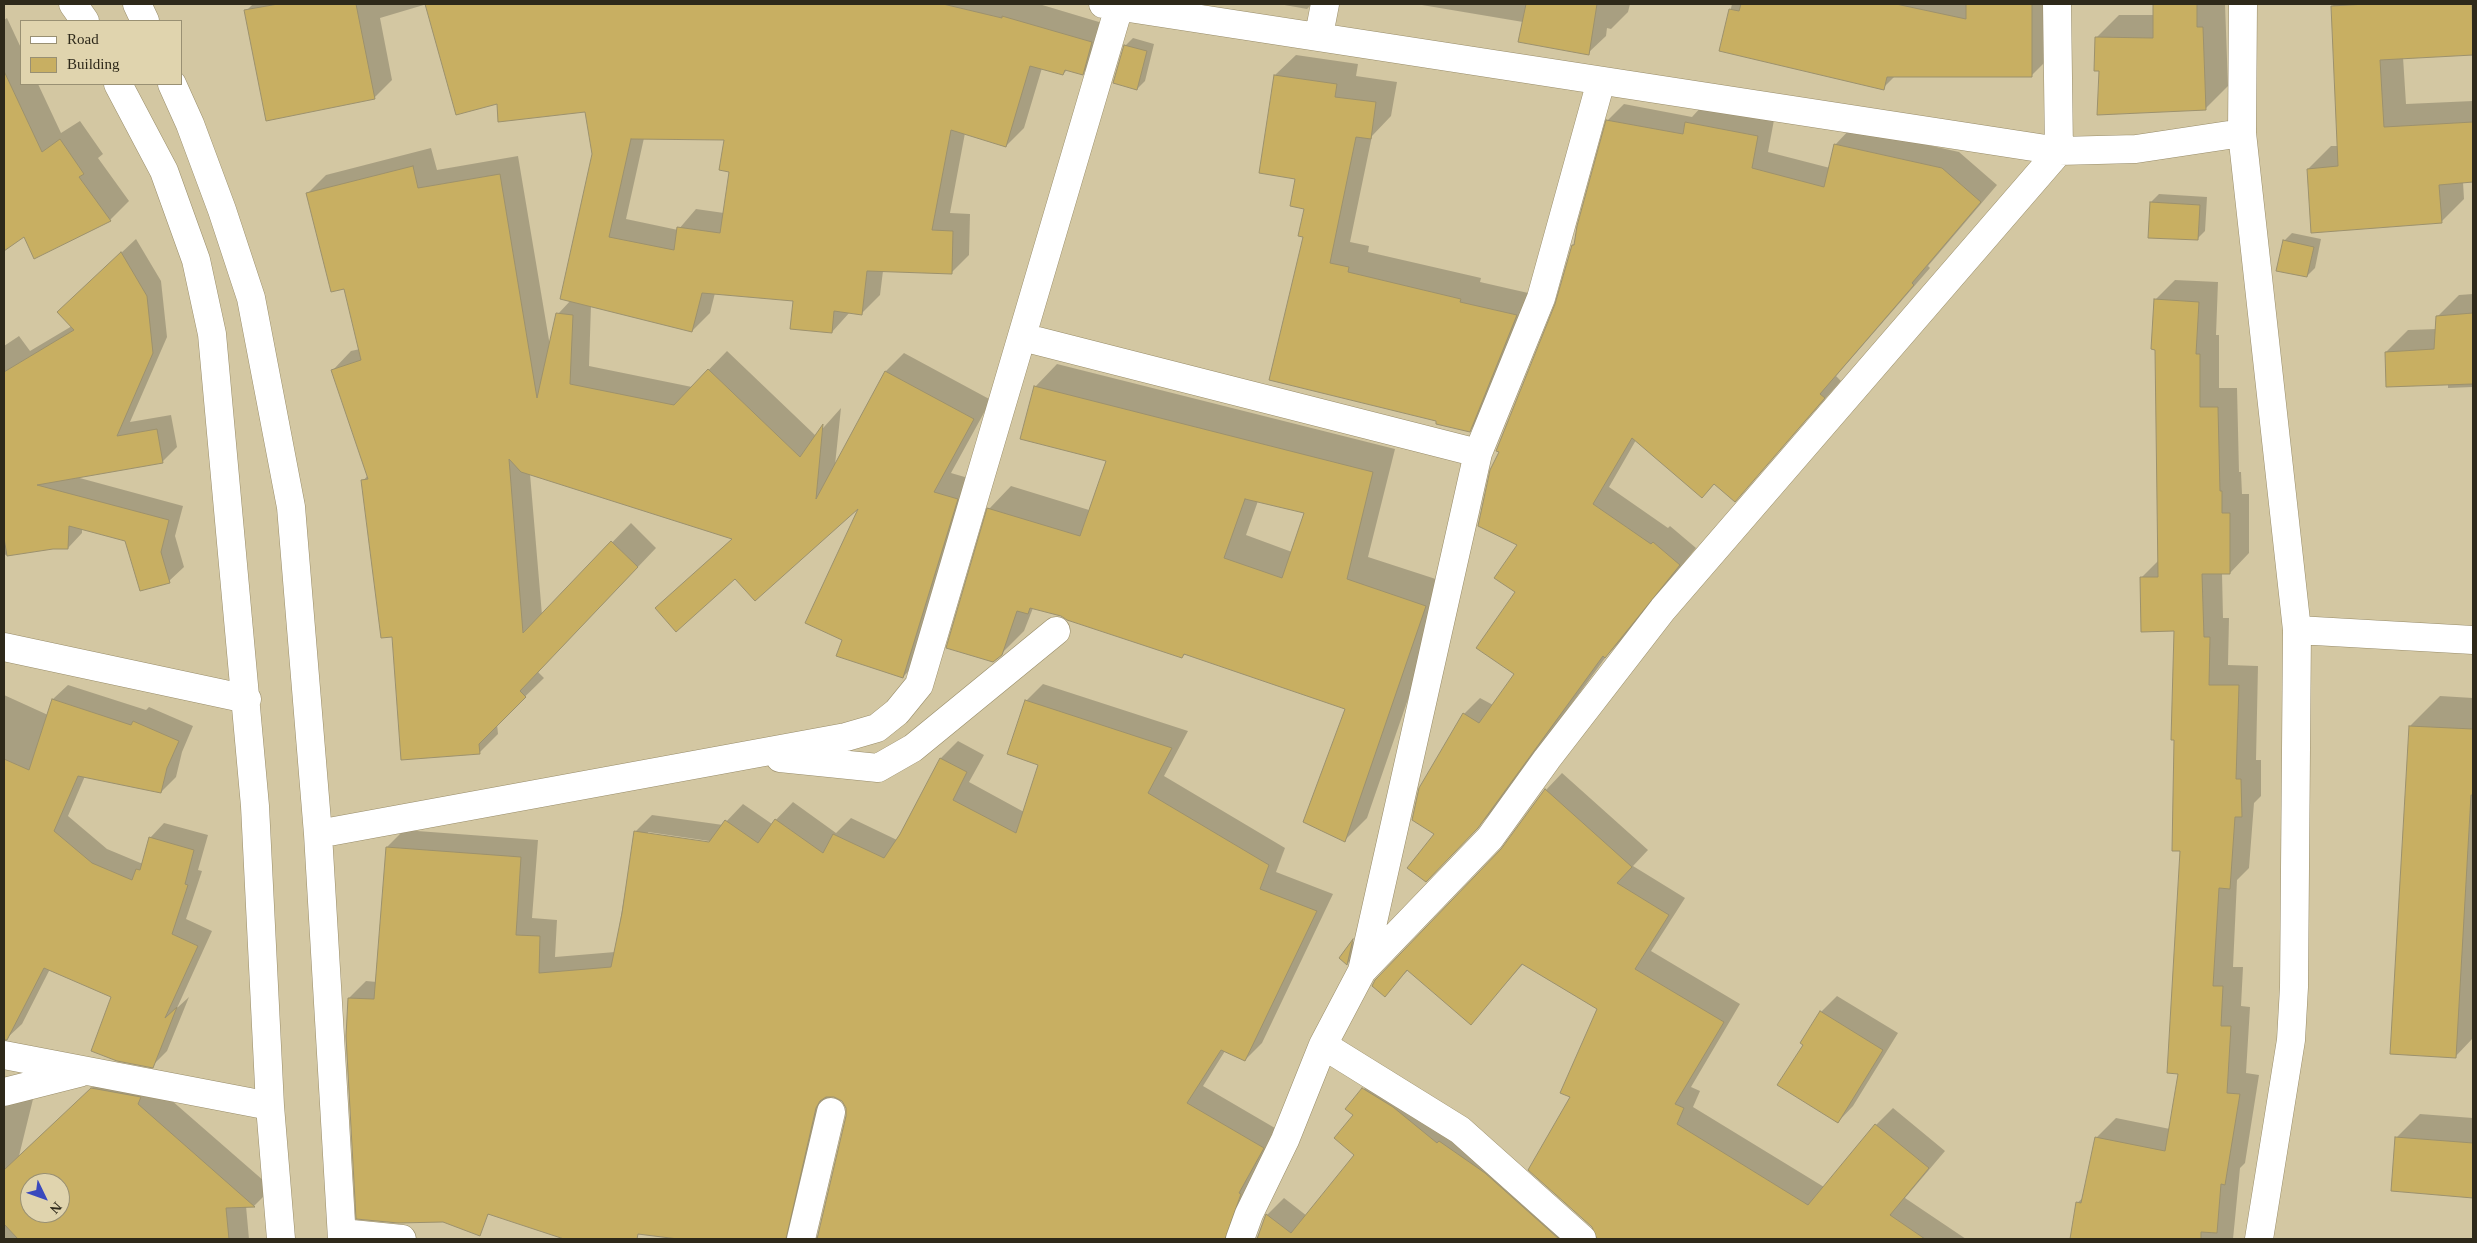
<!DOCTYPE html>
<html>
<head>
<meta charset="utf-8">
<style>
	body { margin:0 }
	#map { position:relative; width:2477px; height:1243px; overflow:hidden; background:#d3c7a2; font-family:"Times New Roman",serif }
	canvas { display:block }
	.frame { position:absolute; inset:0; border:5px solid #2e291a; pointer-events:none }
	.legend { position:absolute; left:20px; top:20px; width:162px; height:65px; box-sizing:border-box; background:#e0d4ae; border:1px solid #999073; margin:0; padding:6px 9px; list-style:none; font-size:15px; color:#2e291a }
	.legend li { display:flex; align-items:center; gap:10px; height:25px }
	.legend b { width:25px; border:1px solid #999073 }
	.north { position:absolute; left:20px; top:1173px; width:50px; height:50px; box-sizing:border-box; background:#e0d4ae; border:1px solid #999073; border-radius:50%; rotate:132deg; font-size:14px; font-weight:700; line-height:20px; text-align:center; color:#2e291a }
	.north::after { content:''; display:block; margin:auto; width:18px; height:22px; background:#3a49bd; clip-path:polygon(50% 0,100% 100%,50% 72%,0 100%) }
</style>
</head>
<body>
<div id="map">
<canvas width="2477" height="1243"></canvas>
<div class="frame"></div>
<ul class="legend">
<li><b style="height:6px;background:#fff"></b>Road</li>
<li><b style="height:14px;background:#c8af62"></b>Building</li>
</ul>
<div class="north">N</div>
</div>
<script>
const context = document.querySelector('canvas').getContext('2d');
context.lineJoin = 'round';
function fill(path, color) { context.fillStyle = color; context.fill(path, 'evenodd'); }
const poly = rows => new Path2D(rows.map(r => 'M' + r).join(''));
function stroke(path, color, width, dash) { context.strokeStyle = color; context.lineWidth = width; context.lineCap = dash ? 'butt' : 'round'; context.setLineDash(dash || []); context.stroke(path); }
fill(poly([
	[253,4,1039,4,1109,25,1100,56,1082,74,1067,70,1063,74,1042,68,1024,128,1006,146,965,133,950,213,970,214,969,255,951,273,883,271,880,295,862,313,850,312,832,332,794,300,715,293,710,313,692,331,591,305,589,366,692,387,727,351,816,436,841,408,835,465,886,371,904,353,991,400,951,473,975,480,921,658,903,677,843,639,862,504,735,577,656,608,733,538,530,474,542,615,631,523,656,548,538,672,544,678,497,724,498,734,479,753,393,636,363,481,368,475,333,370,351,351,360,349,345,288,308,193,326,175,431,148,437,170,518,156,550,346,558,314,571,300,593,154,586,111,498,102,427,4,380,18,392,80,374,98,246,11],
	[644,138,726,139,731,171,724,213,696,209,678,230,626,219],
	[1279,4,1312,4,1307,9],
	[1416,4,1630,4,1628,12,1611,29,1607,28,1606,36,1588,53,1523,22],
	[1732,4,2055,4,2054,53,2031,76,1896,75,1883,88,1721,50],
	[2154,4,2225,4,2228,86,2205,109,2096,38,2119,15,2154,15],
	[2335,4,2473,4,2473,54,2403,57,2406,104,2473,101,2473,181,2463,182,2464,199,2442,221,2308,169,2331,146,2339,146,2332,6],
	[7,18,21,48,21,84,38,84,61,133,80,121,103,154,98,158,129,201,110,220,24,235,4,250,4,20],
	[1133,38,1154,44,1145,81,1137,89,1125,46],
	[1296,55,1358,64,1356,76,1397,82,1391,116,1372,136,1350,242,1369,246,1368,252,1481,278,1480,282,1537,295,1490,410,1469,431,1438,420,1305,236,1306,208,1297,178,1275,75],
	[1624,104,1692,117,1702,106,1774,120,1768,152,1830,168,1835,145,1851,128,1959,152,1997,185,1928,266,1930,268,1836,376,1841,381,1735,500,1715,483,1702,497,1636,440,1609,487,1668,528,1670,526,1696,548,1622,640,1608,654,1494,810,1442,864,1464,714,1480,698,1493,705,1516,673,1519,544,1500,451,1557,304,1573,245,1576,242,1608,120],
	[2159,194,2207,197,2205,231,2197,239,2151,202],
	[2292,233,2321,239,2315,268,2307,276,2284,241],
	[136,239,161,281,167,337,130,422,171,415,177,447,162,462,76,477,183,506,175,536,184,567,169,581,126,540,82,529,82,533,68,548,53,548,4,555,4,346,19,336,30,351,72,326,73,298],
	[2175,280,2218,282,2216,335,2219,335,2219,388,2237,388,2239,472,2241,472,2242,494,2249,494,2249,553,2230,573,2222,573,2223,618,2229,618,2228,665,2258,666,2256,760,2261,760,2261,796,2254,803,2249,868,2237,880,2233,967,2243,967,2241,1006,2250,1007,2246,1073,2259,1075,2245,1163,2240,1168,2233,1239,2071,1239,2077,1203,2084,1197,2096,1138,2116,1118,2170,1129,2179,1073,2181,849,2175,630,2141,578,2159,560,2155,300],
	[2473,294,2473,387,2448,388,2448,384,2386,352,2408,330,2437,329,2437,317,2459,295],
	[1057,364,1395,449,1368,557,1448,583,1367,818,1345,840,1347,708,1186,653,1182,657,1062,615,1033,608,1024,631,1001,654,989,509,1011,486,1089,510,1108,460,1035,387],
	[1258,501,1306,512,1292,552,1246,535],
	[1043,684,1188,731,1164,776,1285,848,1276,872,1333,894,1262,1043,1245,1060,1225,1051,1203,1086,1280,1131,1252,1237,1257,1238,1267,1215,1284,1198,1307,1216,1356,1155,1355,1115,1347,1108,1380,1071,1589,1234,1598,1238,1572,1097,1598,1009,1523,964,1471,1023,1408,970,1385,995,1502,850,1546,790,1562,773,1648,850,1633,866,1685,898,1651,951,1740,1004,1691,1087,1700,1091,1693,1107,1824,1187,1876,1125,1893,1108,1945,1151,1905,1198,1966,1239,738,1239,654,1208,490,1213,473,1232,349,998,366,981,377,982,387,847,404,830,538,840,532,918,557,920,555,957,615,952,635,832,652,815,723,825,743,804,772,824,793,802,836,833,851,818,897,840,941,758,958,741,984,755,969,782,1024,812,1040,764,1026,701],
	[648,832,716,842,715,844,648,834],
	[831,1096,843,1100,847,1107,847,1116,819,1237,814,1238,802,1218],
	[68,685,146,710,149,707,193,726,182,752,176,777,161,792,85,776,68,816,107,849,143,864,150,838,164,823,208,835,198,870,202,871,186,919,212,931,177,1008,189,997,167,1051,152,1066,113,997,50,969,22,1024,7,1038,4,1039,4,695,48,715,53,699],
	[2440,696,2473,698,2473,1038,2455,1057,2410,726],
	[1360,934,1355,956,1347,964,1340,958],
	[1837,996,1898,1033,1853,1106,1838,1122,1805,1045,1821,1012],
	[111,1070,155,1086,272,1188,254,1206,246,1206,249,1239,4,1239,4,1101,36,1087,19,1156],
	[30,1183,60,1183,60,1213,30,1213],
	[2420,1114,2473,1118,2473,1197,2392,1190,2396,1138]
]), '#0003');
const building = poly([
	[278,4,356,4,375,99,266,121,244,10,278,4],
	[425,4,943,4,1002,18,1002,16,1092,42,1083,75,1065,70,1063,75,1030,66,1006,147,951,130,932,230,953,231,952,274,867,271,862,315,834,311,832,333,790,329,793,301,702,293,692,332,560,299,592,154,585,112,498,122,497,104,456,115,425,4],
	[631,139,724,140,719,170,729,172,720,233,677,227,674,250,609,237,631,139],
	[1526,4,1597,4,1589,55,1518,42,1526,4],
	[1741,4,1896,4,1966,19,1966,4,2032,4,2032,77,1887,77,1884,90,1719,51,1729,9,1739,11,1741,4],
	[2153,4,2197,4,2197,27,2203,27,2206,110,2097,115,2099,71,2094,71,2095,37,2153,38,2153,4],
	[2367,4,2472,4,2473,55,2380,60,2384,127,2473,122,2473,182,2439,185,2442,223,2311,233,2307,169,2338,166,2331,6,2367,4],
	[1124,45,1147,51,1137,90,1113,83,1124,45],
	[4,71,42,152,60,139,84,174,79,177,111,221,34,259,24,237,4,251,4,71],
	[1274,75,1337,84,1335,97,1376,102,1371,139,1356,137,1330,263,1349,267,1348,272,1461,299,1460,302,1517,315,1470,432,1436,424,1436,421,1269,380,1303,237,1298,236,1304,209,1290,206,1295,179,1259,173,1274,75],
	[1606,120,1683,134,1685,122,1758,136,1752,168,1824,187,1834,144,1942,168,1981,202,1912,283,1914,285,1820,394,1825,398,1735,502,1714,484,1702,498,1632,438,1593,504,1651,544,1653,542,1680,565,1605,658,1603,656,1478,828,1426,882,1407,868,1434,834,1412,820,1419,788,1463,713,1479,723,1514,674,1476,648,1515,592,1494,578,1517,545,1478,526,1490,470,1499,452,1496,451,1555,304,1572,245,1574,245,1577,226,1606,120],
	[413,166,418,188,500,174,537,398,556,313,573,315,570,384,674,405,708,369,800,457,823,424,816,499,885,371,974,419,934,492,958,499,903,678,836,656,842,640,805,623,858,509,755,601,735,579,676,632,655,608,732,539,521,472,509,459,523,633,611,541,638,567,520,691,526,697,479,744,480,754,401,760,392,637,381,638,361,480,368,479,331,370,361,360,344,289,331,292,306,193,413,166],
	[2150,202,2200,205,2198,240,2148,238,2150,202],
	[2283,240,2314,247,2307,277,2276,271,2283,240],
	[121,252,147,296,153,353,117,436,157,429,163,463,37,485,169,520,161,552,170,583,140,591,125,541,69,526,68,549,53,549,7,556,4,538,4,372,74,330,57,312,121,252],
	[2154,299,2199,302,2196,354,2200,354,2200,407,2218,407,2220,491,2222,491,2222,513,2230,513,2230,574,2202,574,2204,637,2210,637,2209,685,2239,685,2236,779,2241,779,2242,817,2235,817,2230,889,2219,888,2213,986,2223,986,2221,1026,2231,1026,2227,1093,2240,1094,2225,1185,2221,1184,2217,1233,2201,1232,2201,1239,2070,1239,2076,1202,2081,1203,2095,1137,2165,1151,2178,1074,2167,1073,2180,851,2172,851,2174,740,2171,740,2174,631,2141,632,2140,577,2158,577,2155,350,2151,349,2154,299],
	[2473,313,2473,384,2386,387,2385,352,2434,349,2436,316,2473,313],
	[1034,386,1373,472,1347,579,1426,606,1345,842,1303,822,1345,709,1184,654,1182,658,1067,620,1061,616,1030,608,1028,614,1017,611,1002,655,993,662,946,648,987,508,1080,536,1106,461,1020,439,1034,386],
	[1245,499,1304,513,1282,578,1224,558,1245,499],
	[52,699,131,725,133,721,179,741,167,768,161,793,78,776,54,831,92,863,132,880,136,869,140,870,149,837,194,850,185,884,188,885,172,934,198,946,165,1018,177,1007,153,1068,117,1061,91,1051,111,997,44,968,7,1040,4,1040,4,759,29,770,52,699],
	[1025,700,1172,748,1148,793,1269,865,1260,889,1317,911,1245,1061,1221,1050,1187,1103,1264,1148,1239,1193,1241,1194,1225,1239,817,1239,846,1116,846,1108,842,1101,834,1097,826,1097,820,1101,816,1108,786,1239,678,1239,638,1234,637,1239,564,1239,488,1214,480,1236,443,1222,398,1223,356,1219,346,1036,348,998,374,999,386,847,521,857,516,935,540,936,539,973,611,967,622,913,634,831,709,842,725,820,758,843,775,819,823,853,833,834,884,858,900,834,940,758,967,772,953,800,1016,833,1038,765,1007,754,1025,700],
	[2409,726,2473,729,2473,795,2471,795,2456,1058,2390,1054,2409,726],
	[1545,789,1632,867,1617,883,1669,915,1635,969,1724,1022,1675,1104,1684,1108,1677,1124,1808,1205,1875,1124,1929,1168,1890,1215,1925,1239,1597,1239,1592,1227,1528,1170,1570,1097,1560,1093,1597,1009,1522,964,1471,1025,1407,970,1385,997,1372,986,1375,980,1501,849,1545,789],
	[1353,939,1347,965,1339,958,1353,939],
	[1820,1011,1883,1050,1838,1123,1777,1085,1803,1045,1800,1043,1820,1011],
	[91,1088,141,1097,138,1104,255,1207,226,1208,229,1239,18,1239,4,1224,4,1170,91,1088],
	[30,1183,60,1183,60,1213,30,1213,30,1183],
	[1362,1088,1393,1107,1437,1143,1439,1141,1485,1173,1559,1239,1257,1239,1266,1214,1291,1233,1354,1155,1334,1138,1353,1115,1345,1109,1362,1088],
	[2395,1137,2473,1143,2473,1198,2391,1191,2395,1137]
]);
fill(building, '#c8af62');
stroke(building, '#9c916d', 1);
const minor = poly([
	[73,4,85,21],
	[137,4,145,21],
	[1103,4,2059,151,2136,149,2242,133],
	[2243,4,2242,133,2297,630,2294,987,2291,1040,2259,1239],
	[1319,35,1325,4],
	[118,84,164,171,196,260,212,334,255,806,270,1106,281,1239],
	[172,84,190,124,222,210,251,298,291,507,318,834,342,1239],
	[1022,337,1478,453],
	[2297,630,2473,640],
	[4,647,247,699],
	[780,758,878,768,913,748,1056,631],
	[318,834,846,737,877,728,897,712,919,685,1119,7],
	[1362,971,1490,838,1547,759,1663,609,2059,151,2057,4],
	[1323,1045,1460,1130,1582,1239],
	[4,1055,270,1106],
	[4,1092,79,1073],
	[342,1233,402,1239],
	[801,1239,831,1112],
	[1240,1239,1249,1214,1285,1140,1323,1045,1362,971,1478,453,1541,298,1601,81]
]);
stroke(minor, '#988c69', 29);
stroke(minor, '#fff', 28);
</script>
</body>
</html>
